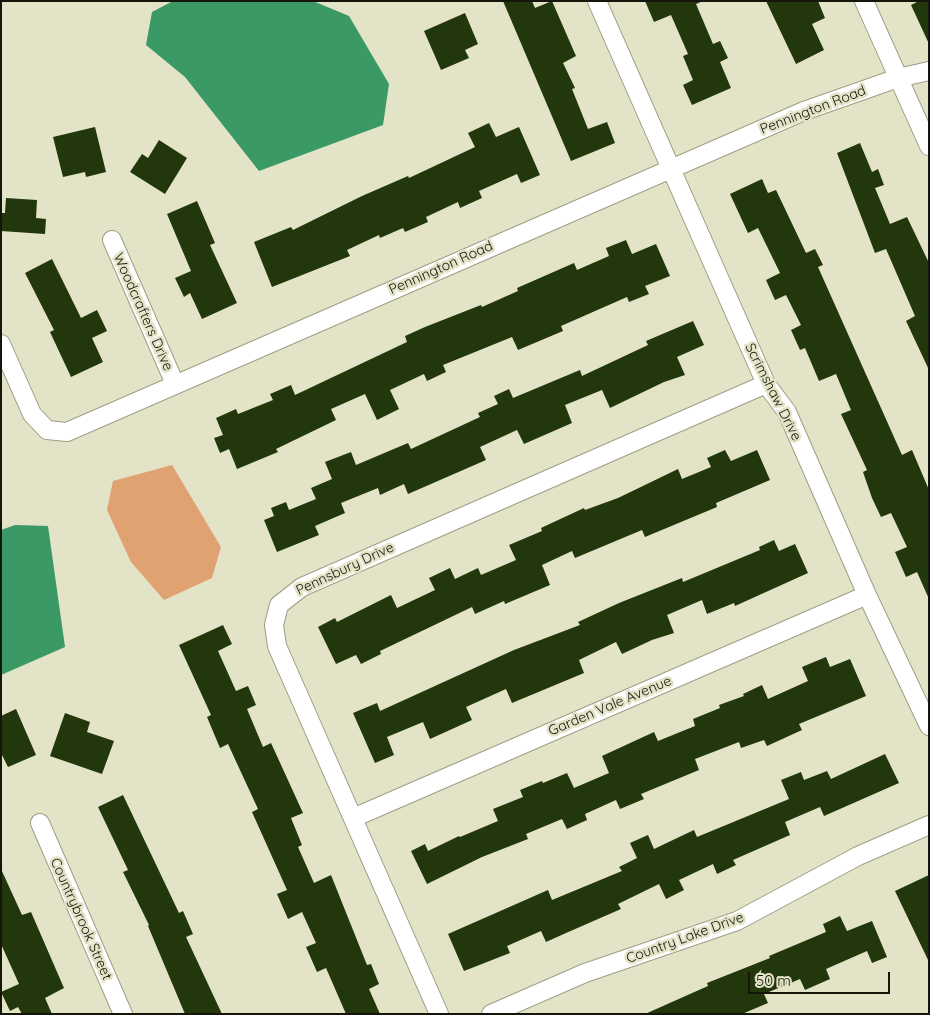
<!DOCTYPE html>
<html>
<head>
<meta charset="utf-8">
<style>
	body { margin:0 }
	#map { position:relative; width:930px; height:1015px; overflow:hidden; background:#e3e3c8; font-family:Quicksand,sans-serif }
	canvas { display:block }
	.frame { position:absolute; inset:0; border:2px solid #15150c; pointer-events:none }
	.scale { position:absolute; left:748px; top:972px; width:142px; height:22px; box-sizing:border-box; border:2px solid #15150c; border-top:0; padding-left:6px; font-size:15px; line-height:18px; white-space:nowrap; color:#15150c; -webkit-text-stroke:4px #e3e3c8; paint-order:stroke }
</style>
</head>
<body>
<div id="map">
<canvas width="930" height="1015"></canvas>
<div class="frame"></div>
<div class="scale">50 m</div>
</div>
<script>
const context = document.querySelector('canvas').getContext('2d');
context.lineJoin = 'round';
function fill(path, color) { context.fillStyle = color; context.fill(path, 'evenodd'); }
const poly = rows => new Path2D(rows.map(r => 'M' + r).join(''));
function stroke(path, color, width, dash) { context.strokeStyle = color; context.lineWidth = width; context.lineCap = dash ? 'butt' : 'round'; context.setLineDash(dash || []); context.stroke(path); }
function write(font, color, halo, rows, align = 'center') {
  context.font = font + ' Quicksand,sans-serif'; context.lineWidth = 5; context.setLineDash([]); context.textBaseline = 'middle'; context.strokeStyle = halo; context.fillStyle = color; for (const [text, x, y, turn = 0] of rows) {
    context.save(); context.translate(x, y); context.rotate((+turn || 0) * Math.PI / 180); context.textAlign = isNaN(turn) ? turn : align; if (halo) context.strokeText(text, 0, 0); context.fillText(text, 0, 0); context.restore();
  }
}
fill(poly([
	[172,465,221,547,212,578,164,600,131,562,107,510,113,481]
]), '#dfa270');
fill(poly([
	[173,1,313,1,349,16,389,84,383,125,259,171,185,77,146,45,152,12],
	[15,525,48,526,65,647,1,675,1,530]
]), '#3a9964');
fill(poly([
	[503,1,532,1,535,8,552,1,576,56,563,63,575,88,572,89,588,129,607,122,615,143,571,161],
	[645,1,703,1,696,4,713,44,720,41,728,58,720,62,731,88,692,105,683,85,693,80,683,56,688,54,671,15,654,22],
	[766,1,818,1,825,18,812,24,824,50,796,64],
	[919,1,929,1,929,44,911,5],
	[465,13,478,44,465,50,469,58,441,70,424,31],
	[489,123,496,137,519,127,540,175,521,183,517,174,479,191,482,198,460,208,458,202,426,217,428,222,405,232,403,228,380,238,379,235,347,250,350,256,272,287,254,242,291,227,293,230,362,196,408,176,409,178,475,147,468,133],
	[95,127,106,172,86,177,85,172,63,177,53,137],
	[159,140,187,158,165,194,130,172,142,154,148,158],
	[860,143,872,172,878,169,884,185,875,188,890,224,907,217,929,263,929,370,906,321,915,316,886,249,875,253,837,153],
	[762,179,768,193,776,190,806,253,815,249,823,265,818,267,902,455,912,450,929,490,929,599,917,572,906,577,895,552,907,547,891,513,881,517,872,498,863,472,867,470,841,414,851,410,836,374,819,381,805,348,800,350,791,330,801,325,786,295,775,300,766,280,780,273,758,228,748,233,730,194],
	[6,198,37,200,36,218,46,219,45,234,1,231,1,213,5,213],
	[197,201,215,243,210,245,237,303,202,319,190,293,184,297,175,278,191,271,167,214],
	[626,240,632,254,656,244,670,276,645,286,649,294,629,302,627,297,561,326,563,331,518,350,512,337,443,365,446,372,427,381,424,374,390,390,399,409,377,420,365,394,331,409,336,420,276,449,278,452,237,469,229,449,220,453,214,438,223,435,216,418,236,409,238,414,273,400,270,394,291,385,295,395,407,342,405,336,425,327,481,305,482,307,518,291,517,288,574,263,577,270,609,256,606,248],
	[52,259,81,318,97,310,107,331,92,338,103,362,71,377,50,332,54,330,25,273],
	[693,321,704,345,677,357,685,375,664,382,610,408,602,390,565,405,572,423,524,444,517,430,480,447,486,460,408,494,404,484,380,495,378,488,341,503,345,513,315,526,319,535,277,552,264,520,274,516,271,508,286,502,289,510,316,499,311,488,332,479,325,462,351,452,356,465,408,443,411,449,480,417,478,413,498,404,494,396,509,389,513,398,580,370,582,376,648,345,646,341],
	[725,450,731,461,757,450,770,480,716,503,717,507,645,537,642,530,575,558,572,551,542,565,550,585,505,604,504,601,475,614,472,607,380,651,381,654,361,664,356,655,336,664,318,627,335,618,337,622,391,595,397,608,435,590,429,578,450,568,455,579,478,568,481,575,516,560,509,545,542,531,541,528,584,508,585,510,618,498,678,469,682,479,711,467,707,458],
	[774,540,779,551,795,544,808,573,735,606,734,603,707,614,702,600,667,615,674,633,652,640,622,654,616,642,579,660,584,673,512,703,506,689,466,707,472,720,430,739,423,722,387,737,394,755,375,763,353,713,377,703,380,711,514,650,580,625,578,622,619,603,682,578,683,582,760,550,759,547],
	[223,625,232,644,218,651,236,691,248,686,256,705,247,709,263,747,271,743,303,813,291,818,302,845,298,847,314,883,331,875,367,965,371,964,379,984,369,989,380,1014,346,1014,326,968,317,972,306,947,316,943,302,912,288,919,277,894,287,890,252,812,258,809,228,744,220,748,207,717,211,715,179,645],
	[826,657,830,667,850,659,866,696,799,724,802,730,767,746,764,740,741,748,739,742,695,759,699,770,641,794,644,799,620,809,616,800,585,814,587,820,567,829,562,819,526,834,528,839,482,857,427,884,411,851,425,844,428,851,459,836,460,837,498,821,493,809,523,797,520,790,542,781,543,783,567,773,574,788,609,773,602,756,654,732,658,741,695,726,693,719,720,708,719,705,744,696,743,694,762,685,768,699,808,681,802,667],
	[16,709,36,755,8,767,1,753,1,716],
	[65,713,90,722,87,732,114,741,102,774,50,756],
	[885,754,899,783,824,816,820,807,785,822,790,835,733,860,736,865,717,874,713,864,679,880,684,890,666,899,659,884,618,904,621,909,566,933,546,942,541,931,507,946,510,953,464,971,448,934,548,890,552,900,622,871,619,867,637,858,630,843,648,835,654,849,694,830,697,837,789,799,781,780,801,772,804,780,827,771,831,779],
	[123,795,179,913,183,911,193,934,186,937,222,1014,185,1014,148,926,149,925,123,872,128,870,98,807],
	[1,869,22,915,31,912,64,988,45,998,52,1014,22,1014,18,1007,10,1011,1,992,19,984,1,944],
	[929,875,929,962,895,891],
	[840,916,847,931,872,921,887,957,872,963,867,951,826,969,830,979,805,990,800,979,764,994,768,1003,742,1014,645,1014,708,986,707,983,770,958,769,956,826,932,823,924]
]), '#22370b');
const minor = poly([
	[597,1,766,384,787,412,867,595,929,726],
	[864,1,929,146],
	[112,240,175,384],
	[1,344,32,414,47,430,67,432,804,111,898,78,929,71],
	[353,818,867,595],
	[40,823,123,1014],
	[439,1014,277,646,274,625,279,605,302,587,766,384],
	[491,1014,585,973,737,921,858,856,929,825]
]);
stroke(minor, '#9e9e85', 20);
stroke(minor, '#fff', 18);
write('14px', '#15150c', '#e3e3c8', [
	["Pennington Road",813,110,-21],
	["Pennington Road",441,268,-24],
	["Woodcrafters Drive",143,312,66],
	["Scrimshaw Drive",773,392,63],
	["Pennsbury Drive",345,569,-25],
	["Garden Vale Avenue",610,706,-23],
	["Countrybrook Street",81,919,66],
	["Country Lake Drive",685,938,-20]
]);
</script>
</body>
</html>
